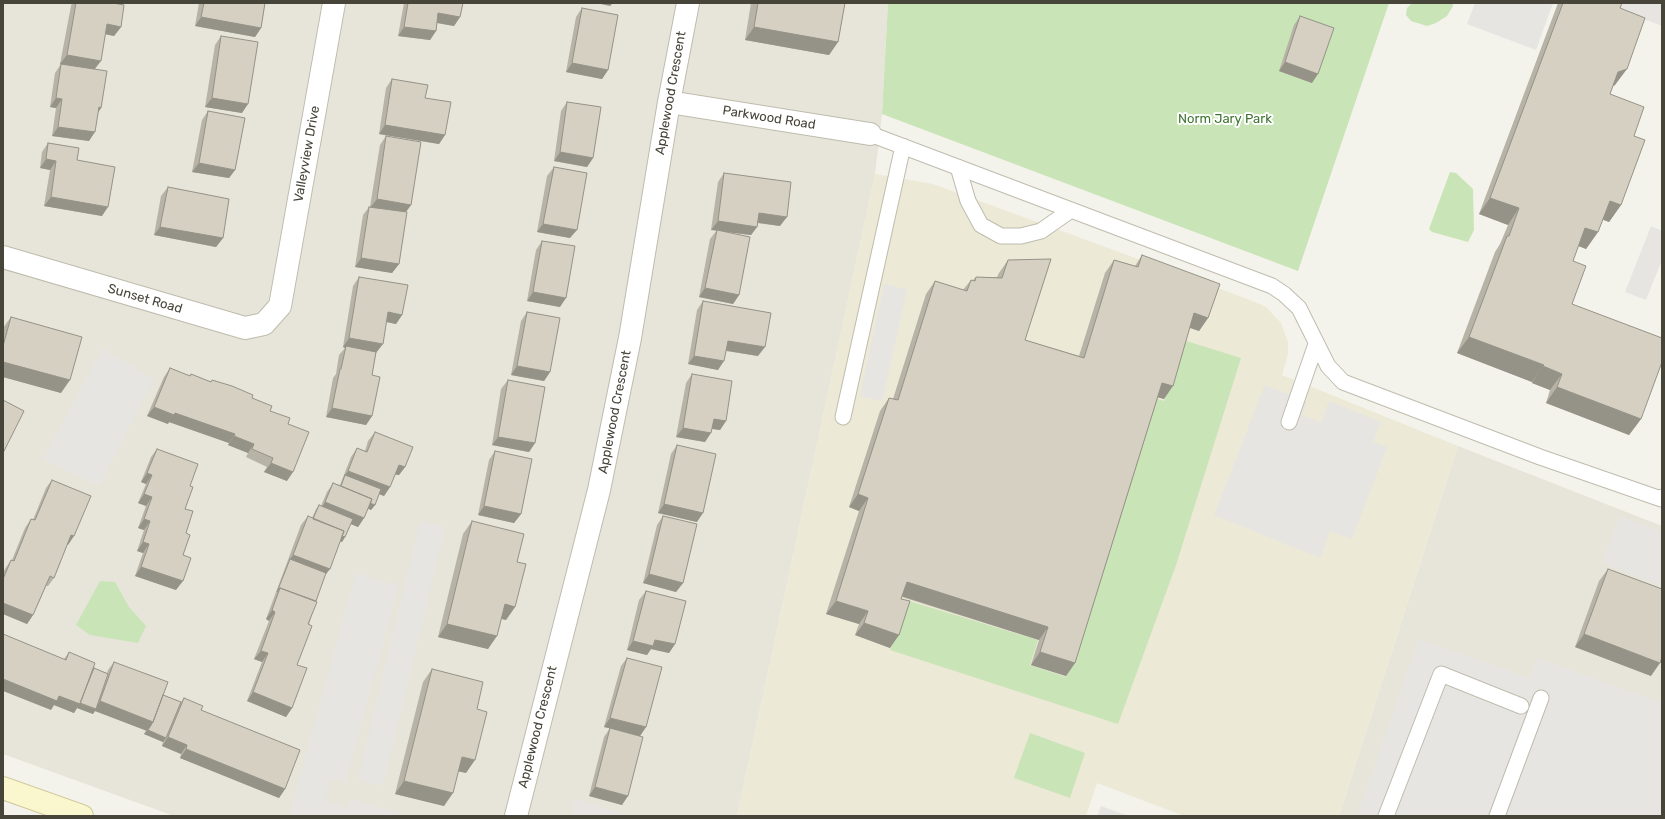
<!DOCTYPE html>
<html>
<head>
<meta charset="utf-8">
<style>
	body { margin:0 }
	#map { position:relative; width:1665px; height:819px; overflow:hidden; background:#f4f3eb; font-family:Rubik,sans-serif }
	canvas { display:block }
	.frame { position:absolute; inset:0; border:4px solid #474439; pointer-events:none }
</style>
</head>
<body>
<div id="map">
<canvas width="1665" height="819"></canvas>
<div class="frame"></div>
</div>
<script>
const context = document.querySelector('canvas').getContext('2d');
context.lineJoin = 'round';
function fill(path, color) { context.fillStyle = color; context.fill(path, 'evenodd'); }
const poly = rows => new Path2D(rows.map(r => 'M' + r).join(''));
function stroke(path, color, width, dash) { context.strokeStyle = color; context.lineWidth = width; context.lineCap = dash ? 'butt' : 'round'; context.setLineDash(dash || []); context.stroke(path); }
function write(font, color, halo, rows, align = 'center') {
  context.font = font + ' Rubik,sans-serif'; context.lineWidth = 4; context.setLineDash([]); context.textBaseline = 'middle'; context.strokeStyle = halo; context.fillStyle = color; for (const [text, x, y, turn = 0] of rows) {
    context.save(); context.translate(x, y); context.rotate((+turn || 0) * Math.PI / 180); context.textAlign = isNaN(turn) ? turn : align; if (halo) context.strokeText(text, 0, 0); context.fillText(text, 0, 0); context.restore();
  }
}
fill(poly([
	[3,3,888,3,882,114,875,174,737,816,174,816,3,754],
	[1458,446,1662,526,1662,816,1339,816]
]), '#e7e5d9');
fill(poly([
	[875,174,933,184,1245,298,1266,307,1281,323,1288,342,1288,355,1282,375,1458,446,1339,816,1184,816,1097,783,1086,816,737,816]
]), '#ece9d6');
fill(poly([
	[888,3,1389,3,1298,271,882,114],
	[1412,3,1453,3,1453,6,1447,16,1436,23,1427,26,1411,21,1406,15,1407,8],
	[1450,172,1456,173,1473,189,1474,230,1468,242,1432,232,1429,229],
	[1183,340,1241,358,1176,565,1118,724,890,650,903,613,899,598,1038,640,1030,665,1066,677,1155,398,1164,401],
	[100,581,115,582,129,607,146,626,138,643,90,635,76,625],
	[1030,733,1085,753,1070,798,1014,778]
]), '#c9e4b7');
fill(poly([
	[1475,3,1553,3,1536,50,1467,24],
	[1601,3,1662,3,1662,26],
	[1651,226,1662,231,1662,260,1646,300,1625,292],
	[884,284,907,290,882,401,860,396],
	[103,348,154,380,99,486,43,459],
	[1265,385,1307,402,1302,415,1321,423,1329,401,1381,422,1373,442,1387,447,1352,539,1330,531,1320,558,1214,515],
	[1620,516,1662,532,1662,586,1602,563],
	[420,521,445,527,383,786,358,780],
	[356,573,399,586,345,783,331,779,325,801,348,808,351,799,411,816,289,816],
	[1419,639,1529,678,1537,658,1662,703,1662,816,1357,816],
	[576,799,623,814,623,816,571,816],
	[1101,806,1129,816,1097,816]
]), '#e6e5e2');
const service = poly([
	[870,134,1272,286,1284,294,1299,308,1328,366,1343,382,1540,457,1661,499,1662,497],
	[958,167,968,201,981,225,1001,236,1021,236,1041,231,1071,210],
	[843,417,903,146],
	[1289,422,1316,344],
	[1386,816,1441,674,1521,706],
	[1497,816,1541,698]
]);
const minor = poly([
	[669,102,870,134],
	[3,257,245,328,264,324,280,306,334,3],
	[516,816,599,490,630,338,669,102,688,3]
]);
const secondary = poly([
	[3,788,82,816]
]);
stroke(service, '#bfbcae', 17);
stroke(minor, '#bfbcae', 24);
stroke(secondary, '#d0ca9e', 24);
stroke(service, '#fff', 15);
stroke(minor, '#fff', 22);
stroke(secondary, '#faf6ce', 22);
fill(poly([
	[72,3,113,3,121,27,114,36,105,34,95,69,101,108,98,113,89,141,52,136,56,108,50,107,55,73,61,64,60,64,71,6],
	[199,3,265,3,261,28,255,37,195,26],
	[404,3,463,3,460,17,454,26,437,23,436,31,430,40,398,36],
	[751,3,845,3,838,42,829,55,745,40],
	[1558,3,1622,3,1620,8,1615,85,1613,86,1610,94,1634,136,1621,205,1609,222,1603,219,1598,232,1586,249,1578,246,1573,261,1572,304,1641,419,1629,435,1546,403,1550,390,1532,383,1532,382,1457,353,1495,252,1500,244,1508,225,1479,214],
	[582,8,608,70,602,79,566,72,576,17],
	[1300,16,1312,83,1279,71,1294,25],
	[221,36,242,113,205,107,215,45],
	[392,79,425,98,445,135,439,144,379,134,386,88],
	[567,102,593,158,587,167,554,161,561,111],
	[208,111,235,170,229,178,192,172,202,120],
	[386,136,411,205,406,212,399,264,392,273,355,267,363,215,369,207,370,207,380,145],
	[48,143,77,160,102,216,44,206,50,170,40,168,42,152],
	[554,167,570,238,537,232,547,176],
	[724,173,780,226,757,223,757,227,751,235,718,231,739,295,733,304,699,297,710,239,717,230,711,230,718,182],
	[168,187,223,238,216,247,154,235,161,196],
	[542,241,560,307,527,301,536,250],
	[1142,255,1208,318,1199,331,1190,328,1164,399,1158,397,1075,663,1066,676,1031,665,1039,640,902,597,890,648,855,635,859,624,826,614,859,511,849,507,880,411,889,398,893,399,926,294,935,281,963,290,971,280,973,280,976,277,997,277,999,273,1008,260,1025,340,1079,356,1105,273,1114,260,1135,266],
	[359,277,402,315,396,324,386,322,376,353,372,375,372,416,366,425,326,417,333,378,336,374,339,355,345,348,343,347,353,286],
	[703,301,758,356,726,351,718,370,688,364,697,310],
	[527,312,550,372,544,381,511,375,521,321],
	[11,317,61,393,3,377,3,328],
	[170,368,189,376,191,374,252,398,288,424,287,481,264,472,267,467,246,457,248,453,228,445,229,443,169,422,168,424,147,416,164,377],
	[692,374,726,421,720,430,712,429,705,442,676,437,686,383],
	[508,380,535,443,529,452,492,445,501,389],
	[375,432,405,467,399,475,395,474,390,487,384,496,379,494,375,505,371,510,368,508,364,518,358,527,351,524,345,537,342,542,340,541,330,569,326,573,316,601,297,665,292,708,286,717,247,701,262,662,254,659,269,621,266,619,301,525,308,516,312,518,316,509,319,505,321,506,327,492,333,483,340,485,351,457,357,448,365,451,368,441],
	[677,445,697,522,658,513,671,454],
	[157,449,190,486,185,509,186,533,183,555,176,590,135,576,143,553,137,551,144,530,138,528,146,506,138,503,146,484,141,482,151,457],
	[495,451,521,514,514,523,478,515,489,460],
	[52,480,68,545,67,545,54,578,48,586,46,586,33,615,27,624,3,614,3,573,5,569,11,560,12,560,25,528,31,519,33,520,46,488],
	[663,516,683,583,676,592,643,583,657,525],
	[472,521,517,562,515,607,506,620,501,619,488,649,438,637,463,534],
	[1608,569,1651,676,1575,647,1599,581],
	[646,591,675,644,669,653,651,649,647,655,627,650,639,600],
	[69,652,94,668,107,673,108,670,114,662,163,695,181,702,184,698,201,710,285,789,279,798,180,758,181,754,162,746,163,742,144,734,146,730,95,711,93,714,77,708,74,713,54,705,51,710,64,659],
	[627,658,646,727,640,736,622,805,589,796,604,737,610,728,604,727,621,666],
	[432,669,477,709,466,773,458,771,444,806,395,794,423,682]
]), '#b7b3a6');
fill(poly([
	[596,3,613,3,610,6],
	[438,13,460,17,454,26,432,22],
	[201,17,261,28,255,37,195,26],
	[107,24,121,27,114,36,100,33],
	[404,27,436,31,430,40,398,36],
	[754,27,838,42,829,55,745,40],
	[67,55,101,61,94,70,60,64],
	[1285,62,1318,74,1312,83,1279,71],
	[572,63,608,70,602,79,566,72],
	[1627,69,1615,85,1607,89,1618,72],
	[56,98,62,99,56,108,50,107],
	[212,98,248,104,242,113,205,107],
	[99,107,101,108,95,117],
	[385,125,445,135,439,144,379,134],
	[58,127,95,132,89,141,52,136],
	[560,152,593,158,587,167,554,161],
	[46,159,56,161,50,170,40,168],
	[199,163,235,170,229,178,192,172],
	[51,197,108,207,102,216,44,206],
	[1490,198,1519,208,1508,225,1479,214],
	[377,199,411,205,405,213,370,208],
	[1610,201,1621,205,1609,222,1598,218],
	[759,213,787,217,780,226,753,222],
	[718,221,757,227,751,235,711,230],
	[543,224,577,230,570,238,537,232],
	[160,227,223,238,216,247,154,235],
	[1585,228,1598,232,1586,249,1574,244],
	[361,258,399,264,392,273,355,267],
	[705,288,739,295,733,304,699,297],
	[533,292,566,298,560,307,527,301],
	[388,312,402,315,396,324,382,321],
	[1194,313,1208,318,1199,331,1185,326],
	[1469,337,1544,365,1532,382,1457,353],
	[349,338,383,344,376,353,346,346,345,348,343,347],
	[728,341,765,347,758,356,722,350],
	[694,356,724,361,718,370,688,364],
	[3,362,70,380,61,393,3,377],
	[517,366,550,372,544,381,511,375],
	[1543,366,1562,374,1550,390,1532,383],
	[1162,383,1173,386,1164,399,1153,396],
	[1557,387,1641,419,1629,435,1546,403],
	[154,407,175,413,235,434,229,443,169,422,168,424,147,416],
	[332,408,372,416,366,425,326,417],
	[714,419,726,421,720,430,707,428],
	[683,428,711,433,705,442,676,437],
	[234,436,254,444,248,453,228,445],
	[498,437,535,443,529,452,492,445],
	[271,463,293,472,287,481,264,472],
	[399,465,405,467,399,475,392,474],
	[348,471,390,487,384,496,343,480,345,475],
	[147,473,152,475,146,484,141,482],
	[339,491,375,505,371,510,336,495],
	[144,494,152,497,146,506,138,503],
	[858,494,868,498,859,511,849,507],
	[325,502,364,518,358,527,319,511],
	[664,504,703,513,697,522,658,513],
	[484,506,521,514,514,523,478,515],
	[144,519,150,521,144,530,138,528],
	[311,523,345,537,342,542,308,528],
	[71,535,74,536,68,545,65,544],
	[143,542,149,544,143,553,137,551],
	[293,555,330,569,323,578,290,559],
	[141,567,183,581,176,590,135,576],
	[649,574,683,583,676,592,643,583],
	[907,582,1048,627,1039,640,898,595],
	[836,601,868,611,859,624,826,614],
	[3,603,33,615,27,624,3,614],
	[505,604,515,607,506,620,495,617],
	[272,610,275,612,269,621,266,619],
	[864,623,899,635,890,648,855,635],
	[447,624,497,636,488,649,438,637],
	[1584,634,1660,663,1651,676,1575,647],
	[655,640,675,644,669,653,651,649,647,655,627,650,633,641],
	[261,651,268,653,262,662,254,659],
	[1040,652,1075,663,1066,676,1031,665],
	[3,679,59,696,95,709,100,701,153,722,147,731,95,711,93,714,77,708,74,713,54,705,51,710,3,691],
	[253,692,292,708,286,717,247,701],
	[610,718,646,727,640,736,604,727],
	[148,730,166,738,163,742,144,734],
	[168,737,187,745,181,754,162,746],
	[186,749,285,789,279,798,180,758],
	[462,757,475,760,466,773,453,770],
	[404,781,453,793,444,806,395,794],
	[595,787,628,796,622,805,589,796]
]), '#959287');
const building = poly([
	[76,3,113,3,124,5,121,27,107,24,101,61,67,55,76,3],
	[204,3,265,3,261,28,201,17,204,3],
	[408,3,463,3,460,17,438,13,436,31,404,27,408,3],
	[758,3,845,3,838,42,754,27,758,3],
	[1563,3,1622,3,1620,8,1645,18,1627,69,1618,72,1610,94,1644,107,1634,136,1645,140,1621,205,1610,201,1598,232,1585,228,1573,261,1586,266,1572,304,1662,338,1662,362,1641,419,1557,387,1562,374,1543,366,1544,365,1469,337,1507,236,1509,236,1519,208,1490,198,1563,3],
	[582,8,618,15,608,70,572,63,582,8],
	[1300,16,1334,28,1318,74,1285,62,1300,16],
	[221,36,258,42,248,104,212,98,221,36],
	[61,64,107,71,101,108,99,107,95,132,58,127,62,99,56,98,61,64],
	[392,79,428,85,425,98,451,102,445,135,385,125,392,79],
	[567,102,601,107,593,158,560,152,567,102],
	[208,111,245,118,235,170,199,163,208,111],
	[386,136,421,142,411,205,377,199,386,136],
	[48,143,79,148,77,160,115,167,108,207,51,197,56,161,46,159,48,143],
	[554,167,587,173,577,230,543,224,554,167],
	[724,173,791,182,787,217,759,213,757,227,718,221,724,173],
	[168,187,229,199,223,238,160,227,168,187],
	[369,207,407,212,399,264,361,258,369,207],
	[717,230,750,237,739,295,705,288,717,230],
	[542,241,575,246,566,298,533,292,542,241],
	[1142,255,1220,284,1208,318,1194,313,1173,386,1162,383,1075,663,1040,652,1048,627,907,582,901,599,910,601,899,635,864,623,868,611,836,601,868,498,858,494,889,398,898,400,935,281,967,291,971,280,975,281,976,277,1002,278,1008,260,1051,259,1025,340,1084,358,1114,260,1138,267,1142,255],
	[359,277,408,285,402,315,388,312,383,344,349,338,359,277],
	[703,301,771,313,765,347,728,341,724,361,694,356,703,301],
	[527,312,560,318,550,372,517,366,527,312],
	[11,317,82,337,70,380,3,362,3,346,11,317],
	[346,346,376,352,372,375,380,377,372,416,332,408,340,369,341,369,346,346],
	[170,368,190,376,191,374,211,382,212,380,232,386,253,395,252,398,272,406,270,411,290,418,288,424,309,432,293,472,271,463,273,458,252,449,254,444,234,436,235,434,175,413,174,415,154,407,170,368],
	[692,374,732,381,726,421,714,419,711,433,683,428,692,374],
	[508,380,545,387,535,443,498,437,508,380],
	[3,400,24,411,3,453,3,400],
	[375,432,413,447,405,467,399,465,390,487,348,471,357,448,367,452,375,432],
	[677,445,716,454,703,513,664,504,677,445],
	[157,449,198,464,190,486,193,487,185,509,193,511,186,533,190,535,183,555,191,558,183,581,141,567,149,544,143,542,150,521,144,519,152,497,144,494,152,475,147,473,157,449],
	[495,451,532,459,521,514,484,506,495,451],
	[345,475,381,489,375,505,370,503,372,499,341,486,345,475],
	[52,480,91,496,74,536,71,535,54,578,50,576,33,615,3,603,3,579,11,560,14,561,31,519,35,520,52,480],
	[333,483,372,499,364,518,325,502,333,483],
	[319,505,353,519,345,537,342,536,344,531,313,519,319,505],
	[308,516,344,531,330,569,293,555,308,516],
	[663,516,697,524,683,583,649,574,663,516],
	[472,521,524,534,517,562,526,564,515,607,505,604,497,636,447,624,472,521],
	[290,559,326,573,316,601,280,588,277,592,290,559],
	[1608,569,1662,589,1662,657,1660,663,1584,634,1608,569],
	[280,588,317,602,308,624,312,626,297,665,307,668,292,708,253,692,268,653,261,651,275,612,272,610,280,588],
	[646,591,686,601,675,644,655,640,653,646,633,641,646,591],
	[3,634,66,660,69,652,95,663,80,704,59,696,57,701,3,679,3,634],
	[627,658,662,667,646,727,610,718,627,658],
	[114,662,168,682,153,722,100,701,114,662],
	[94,668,108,674,96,709,80,703,94,668],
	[432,669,483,682,477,709,487,712,475,760,462,757,453,793,404,781,432,669],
	[163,695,181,702,166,738,148,730,153,722,163,695],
	[184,698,203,706,201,710,300,750,285,789,186,749,187,745,168,737,184,698],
	[610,728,643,737,628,796,595,787,610,728]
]);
fill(building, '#d5d0c1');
stroke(building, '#959287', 1);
write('13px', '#474439', '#fff', [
	["Applewood Crescent",671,93,-80],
	["Parkwood Road",769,118,9],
	["Valleyview Drive",307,154,-80],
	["Sunset Road",145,299,16],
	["Applewood Crescent",615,412,-79],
	["Applewood Crescent",538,727,-76]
]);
write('13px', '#407531', '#fff', [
	["Norm Jary Park",1225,119]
]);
</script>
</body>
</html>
